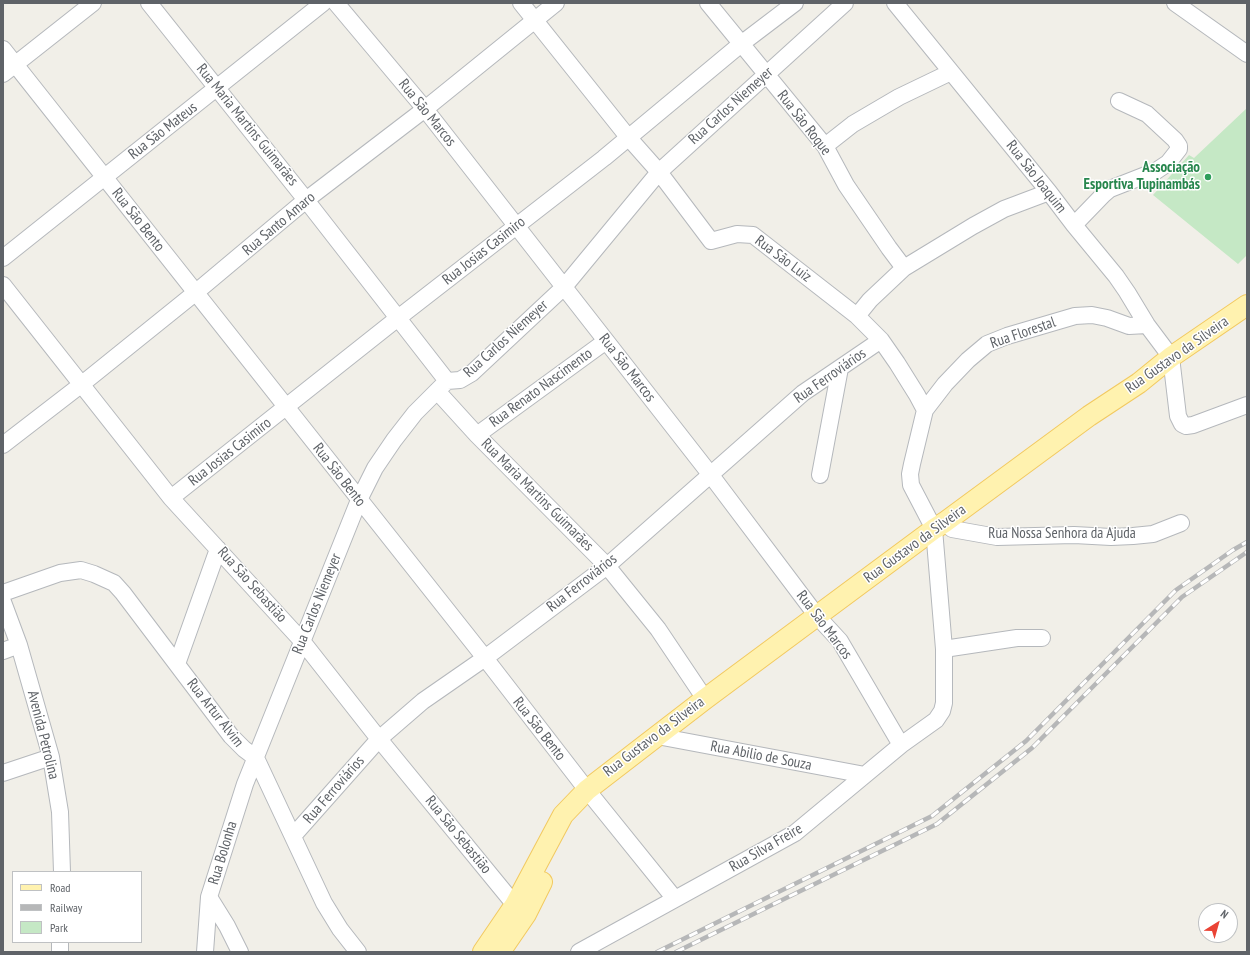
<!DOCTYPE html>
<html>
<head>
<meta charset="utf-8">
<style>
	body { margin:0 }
	#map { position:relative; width:1250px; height:955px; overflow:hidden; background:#f1efe8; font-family:"PT Sans Narrow",sans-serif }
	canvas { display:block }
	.frame { position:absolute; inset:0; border:4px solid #5f6368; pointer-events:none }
	.legend { position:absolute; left:12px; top:871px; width:130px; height:72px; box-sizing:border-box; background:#fff; border:1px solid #bfc1c3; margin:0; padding:5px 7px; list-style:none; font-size:12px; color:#5f6368 }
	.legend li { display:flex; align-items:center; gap:8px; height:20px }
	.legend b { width:20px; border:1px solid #bfc1c3 }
	.north { position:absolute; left:1198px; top:903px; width:40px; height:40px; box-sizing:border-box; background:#fff; border:1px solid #bfc1c3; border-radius:50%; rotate:37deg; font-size:11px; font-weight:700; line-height:16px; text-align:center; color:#5f6368 }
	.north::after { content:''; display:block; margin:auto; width:14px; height:18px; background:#ea4335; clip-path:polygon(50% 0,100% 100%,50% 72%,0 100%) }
</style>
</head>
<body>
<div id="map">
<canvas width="1250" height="955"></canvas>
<div class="frame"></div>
<ul class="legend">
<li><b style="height:5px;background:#fff2af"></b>Road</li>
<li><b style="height:5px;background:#b6b7b8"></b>Railway</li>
<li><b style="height:11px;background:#c5e8c5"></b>Park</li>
</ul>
<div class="north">N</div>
</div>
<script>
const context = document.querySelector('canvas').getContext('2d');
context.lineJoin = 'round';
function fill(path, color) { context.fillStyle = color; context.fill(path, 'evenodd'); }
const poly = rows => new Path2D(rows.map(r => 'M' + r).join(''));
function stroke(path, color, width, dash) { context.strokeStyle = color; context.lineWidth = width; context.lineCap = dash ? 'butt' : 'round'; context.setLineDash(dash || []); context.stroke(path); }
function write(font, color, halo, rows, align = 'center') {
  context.font = font + ' "PT Sans Narrow",sans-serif'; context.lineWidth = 3; context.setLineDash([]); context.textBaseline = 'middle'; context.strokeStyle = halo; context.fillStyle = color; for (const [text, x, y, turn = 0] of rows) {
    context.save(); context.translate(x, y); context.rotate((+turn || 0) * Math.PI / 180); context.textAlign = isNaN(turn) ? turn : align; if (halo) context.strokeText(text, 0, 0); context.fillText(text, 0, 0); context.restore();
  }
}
fill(poly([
	[1247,108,1247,255,1238,264,1153,195,1189,155,1194,158]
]), '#c5e8c5');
const minor = poly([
	[149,3,306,200,447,381],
	[336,3,425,109,710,474,817,616,840,641,901,745],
	[521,3,628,137,659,172,711,241,737,234,753,235,857,316,881,340,897,363,917,395,925,410,912,464,910,474,911,485,934,529,944,649,944,703,942,711,936,720,901,745,795,833,579,952],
	[708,3,825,146,846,185,889,248,904,268],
	[895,3,1049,192,1074,225,1116,276,1127,292,1147,325,1171,357,1178,416,1182,424,1186,426,1193,425,1247,405],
	[1175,3,1247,54],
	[3,49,485,658,587,790,675,899],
	[3,74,93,3],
	[825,146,853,124,899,97,951,72],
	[1074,225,1103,195,1110,189,1156,171,1168,163,1179,149,1179,146,1175,140,1147,114,1119,101],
	[3,258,323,3],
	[3,285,171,498,302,641,379,739,515,905],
	[857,316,870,300,904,268,973,226,1004,209,1049,192],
	[437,391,477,435,607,566,658,629,705,699],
	[925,410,945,384,968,360,987,344,1007,336,1075,316,1092,315,1107,318,1129,326,1147,325],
	[477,435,606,341],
	[3,445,82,384,195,293,306,200,425,109,556,3],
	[820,475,840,368],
	[171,498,398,318,604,158,741,44,795,3],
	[945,522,952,529,997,537,1074,535,1111,537,1133,536,1153,534,1181,523],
	[3,593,60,573,81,570,94,574,114,583,123,593,231,736,244,749,256,758,324,903,340,929,358,952],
	[3,602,19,645,51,757,60,812,62,872],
	[944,649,1017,638,1042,638],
	[3,651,19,645],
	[177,664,218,549],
	[657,736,865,775],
	[3,773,51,757],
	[293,836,379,739,423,701,485,658,607,566,803,393,881,340],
	[209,897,227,926,240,952],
	[60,952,60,942],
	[205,952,209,897,245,784,359,500,375,468,394,440,415,413,447,381,460,380,472,373,564,287,659,172,845,3]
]);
const major = poly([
	[483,952,515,905,563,815,587,790,705,699,934,529,945,522,1089,416,1139,383,1171,357,1247,305],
	[500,952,526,914,542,882]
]);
stroke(minor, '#b5b8bc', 18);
stroke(major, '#f2c960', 22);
stroke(minor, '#fff', 16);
stroke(major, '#fff2af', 20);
const rail = poly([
	[657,952,932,816,1026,741,1176,590,1233,550,1247,542],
	[676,952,937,824,1032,748,1182,597,1247,552]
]);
stroke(rail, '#b6b7b8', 4.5);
stroke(rail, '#fff', 3, [9]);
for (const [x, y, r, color] of [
	[1208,177,4,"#2e9e5b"]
]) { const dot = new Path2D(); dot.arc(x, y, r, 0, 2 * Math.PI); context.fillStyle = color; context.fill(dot); stroke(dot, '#fff', 1.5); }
write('15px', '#5f6368', '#fff', [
	["Rua Carlos Niemeyer",731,106,-42],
	["Rua São Marcos",427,113,51],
	["Rua São Roque",804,123,52],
	["Rua Maria Martins Guimarães",247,125,51],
	["Rua São Mateus",163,131,-38],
	["Rua São Joaquim",1036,177,52],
	["Rua São Bento",138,220,52],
	["Rua Santo Amaro",279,224,-40],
	["Rua Josias Casimiro",484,251,-38],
	["Rua São Luiz",783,259,37],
	["Rua Florestal",1023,333,-19],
	["Rua Carlos Niemeyer",506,339,-42],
	["Rua Gustavo da Silveira",1177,355,-35],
	["Rua São Marcos",627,368,52],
	["Rua Ferroviários",830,376,-35],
	["Rua Renato Nascimento",541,388,-36],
	["Rua Josias Casimiro",230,452,-38],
	["Rua São Bento",339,475,52],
	["Rua Maria Martins Guimarães",537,495,45],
	["Rua Nossa Senhora da Ajuda",1062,534],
	["Rua Gustavo da Silveira",915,544,-36],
	["Rua Ferroviários",582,583,-38],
	["Rua São Sebastião",252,585,48],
	["Rua Carlos Niemeyer",317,604,-68],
	["Rua São Marcos",824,625,53],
	["Rua Artur Alvim",215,713,52],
	["Rua São Bento",539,729,52],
	["Avenida Petrolina",43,735,76],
	["Rua Gustavo da Silveira",654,737,-37],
	["Rua Abilio de Souza",761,756,11],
	["Rua Ferroviários",334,790,-49],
	["Rua São Sebastião",458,835,51],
	["Rua Silva Freire",766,848,-30],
	["Rua Bolonha",223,853,-73]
]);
write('bold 15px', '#27864d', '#fff', [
	["Associação",1200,168],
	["Esportiva Tupinambás",1200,185]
], 'right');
</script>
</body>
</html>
